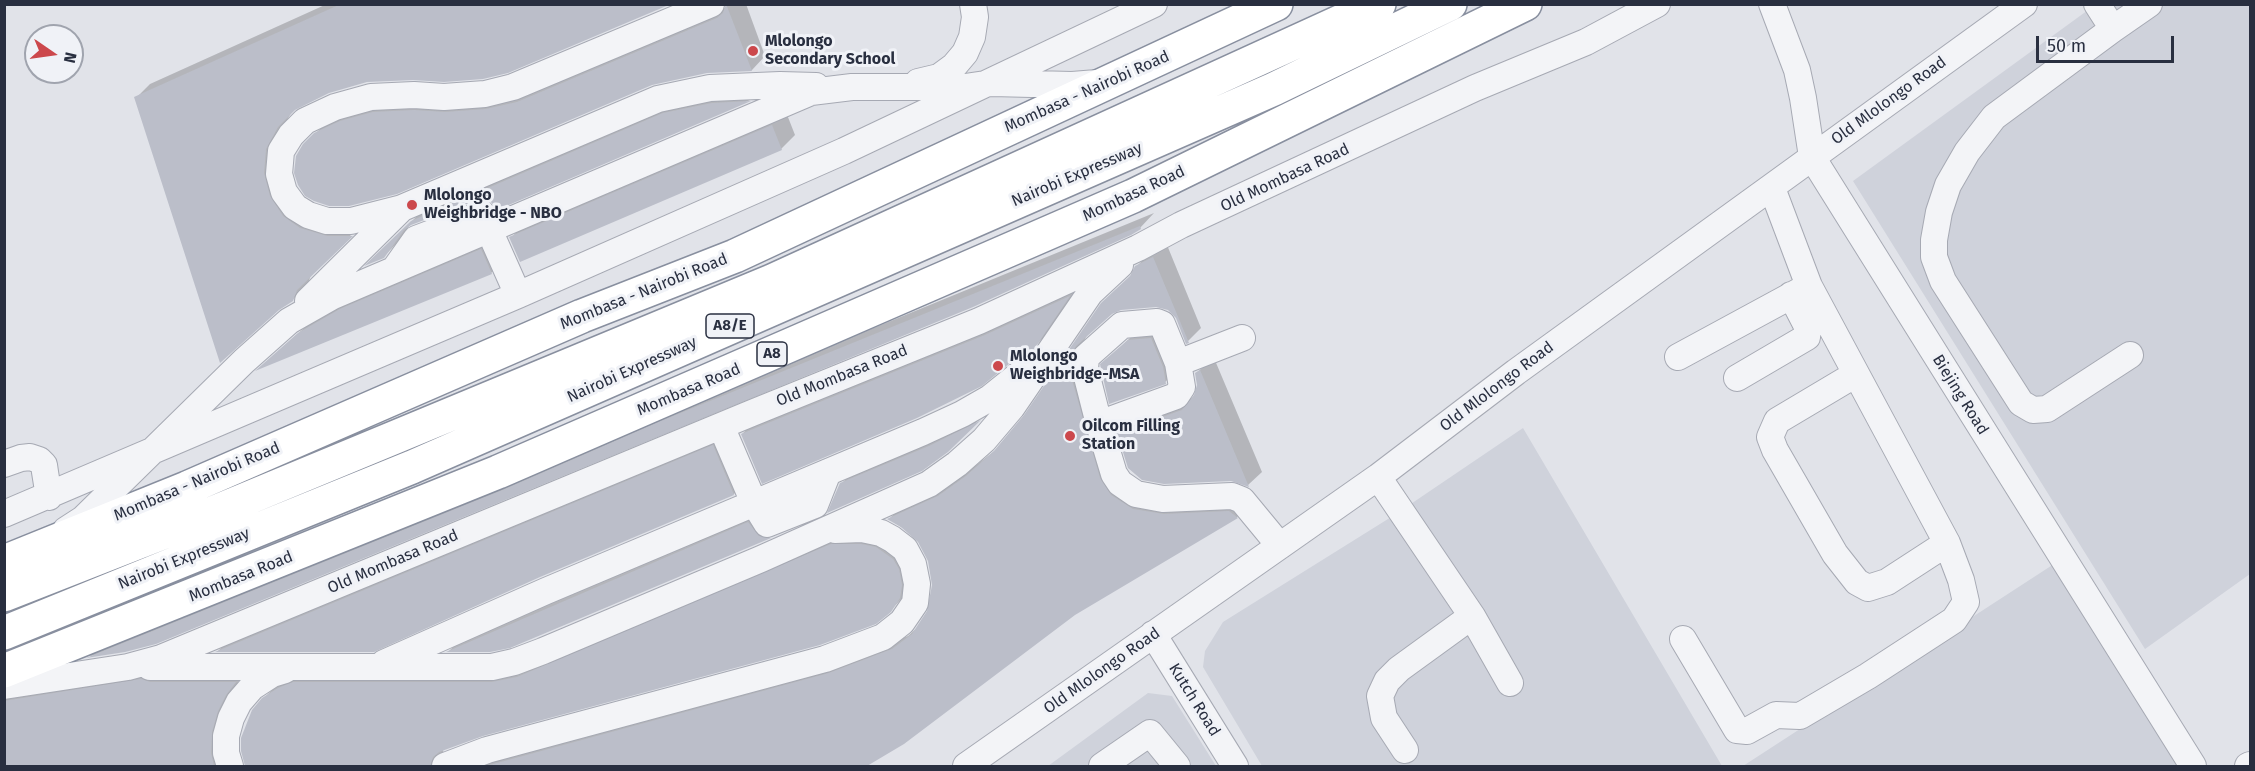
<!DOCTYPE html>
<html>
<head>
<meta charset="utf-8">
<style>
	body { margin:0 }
	#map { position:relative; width:2255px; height:771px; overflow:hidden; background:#e1e3e9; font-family:"Fira Sans",sans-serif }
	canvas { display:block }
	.frame { position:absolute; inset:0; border:6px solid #292f40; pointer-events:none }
	.north { position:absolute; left:24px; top:24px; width:60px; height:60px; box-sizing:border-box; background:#f0f2f7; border:2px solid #a0a4ae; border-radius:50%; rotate:103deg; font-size:16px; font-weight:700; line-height:24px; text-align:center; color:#292f40 }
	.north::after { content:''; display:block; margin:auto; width:21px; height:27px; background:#cc484c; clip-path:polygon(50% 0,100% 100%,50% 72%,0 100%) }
	.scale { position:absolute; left:2036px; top:36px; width:138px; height:27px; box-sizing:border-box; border:3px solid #292f40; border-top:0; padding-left:8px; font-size:18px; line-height:21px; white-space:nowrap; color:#292f40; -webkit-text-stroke:4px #f0f2f7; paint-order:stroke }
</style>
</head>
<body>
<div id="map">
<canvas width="2255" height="771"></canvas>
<div class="frame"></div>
<div class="north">N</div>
<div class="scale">50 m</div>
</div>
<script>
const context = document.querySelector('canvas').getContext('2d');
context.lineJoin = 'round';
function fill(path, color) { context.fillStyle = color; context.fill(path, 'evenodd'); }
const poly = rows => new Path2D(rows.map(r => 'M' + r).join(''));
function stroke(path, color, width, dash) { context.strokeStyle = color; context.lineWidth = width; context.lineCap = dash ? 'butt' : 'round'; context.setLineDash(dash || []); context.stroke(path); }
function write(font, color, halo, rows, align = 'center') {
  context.font = font + ' "Fira Sans",sans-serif'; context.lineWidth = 6; context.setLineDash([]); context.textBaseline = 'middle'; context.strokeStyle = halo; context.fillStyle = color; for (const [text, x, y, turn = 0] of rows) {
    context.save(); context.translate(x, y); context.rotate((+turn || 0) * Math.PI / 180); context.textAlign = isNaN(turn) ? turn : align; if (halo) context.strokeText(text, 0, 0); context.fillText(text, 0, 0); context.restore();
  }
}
fill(poly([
	[2095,5,2250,5,2250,574,2145,649,1853,181],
	[1523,428,1722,766,1262,766,1203,667,1205,651,1223,622,1396,514],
	[2054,564,2179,766,1743,766],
	[1148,693,1172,696,1216,766,1048,766]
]), '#cfd2db');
fill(poly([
	[327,4,667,4,413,79,367,81,330,91,298,106,291,113,279,134,297,203,363,223,311,275,307,286,292,300,136,98,150,84],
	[727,4,746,4,765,56,752,70,707,72,304,145,329,120,355,108,532,88,727,7],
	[762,88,750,100,497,208,492,201,484,198,411,223,398,242,383,257,371,262,426,207,678,100],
	[786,112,795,135,781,149,511,238,524,224],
	[1154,213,1140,228,125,651,90,656,101,645],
	[495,237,505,259,491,273,271,358,313,320,355,296],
	[1167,245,1201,328,1187,342,1177,317,1168,309,1156,306,1120,309,1111,313,1088,333,1084,341,1083,358,1125,482,1250,504,1237,517,1074,614,903,742,864,766,466,766,845,660,908,636,918,627,931,606,933,581,928,556,915,536,889,519,902,506,953,483,1001,446,1026,416,1103,304,1137,272,1136,267,1150,253],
	[1080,285,1045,336,1031,350,742,434,756,421],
	[1165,325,1179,369,1165,382,1116,351,1143,326],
	[1214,358,1262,472,1248,485,1119,434,1133,420,1195,397,1198,385,1196,373],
	[988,411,947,451,841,484,855,470],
	[727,433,747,480,734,494,540,576,374,651,218,651,230,639],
	[762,509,782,525,770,537,509,646,490,651,449,651,461,639],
	[846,531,907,545,904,596,890,611,481,735,443,749,444,757,454,766,246,766,243,738,263,699,277,685,294,675,507,669],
	[156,666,239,680,231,696,239,766,4,766,4,683]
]), '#0003');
fill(poly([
	[341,4,671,4,508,73,483,79,444,82,413,80,367,82,329,93,295,110,278,127,266,149,264,173,270,196,283,216,300,228,327,236,353,236,297,290,293,301,279,310,220,363,134,97],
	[726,4,752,71,707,73,652,85,397,194,349,206,329,206,314,201,305,196,298,185,294,173,296,156,303,144,314,133,340,121,373,112,414,110,445,112,486,109,517,102,717,18,723,13],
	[751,101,497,210,491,202,484,199,477,200,411,225,404,230,384,258,364,266,411,221,663,113,712,103],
	[772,125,782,150,520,262,509,237],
	[1140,226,1141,229,1131,235,973,307,156,644,125,652,86,658,505,489,661,421],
	[481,249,492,274,255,371,298,333,340,309],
	[1153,257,1189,343,1186,344,1176,318,1168,310,1156,307,1121,310,1112,314,1076,346,1071,356,1070,373,1100,478,1111,495,1133,509,1164,514,1229,511,1238,518,1075,615,904,744,867,766,486,766,829,673,892,649,912,634,927,611,932,585,928,561,918,542,901,527,887,519,938,496,966,476,994,451,1024,415,1101,303,1130,276,1135,266],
	[1070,296,1032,352,1021,354,982,386,917,418,762,484,741,434,985,335],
	[1151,338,1163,367,1166,384,1109,404,1100,364,1128,340],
	[1200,370,1249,487,1231,481,1164,484,1142,480,1128,468,1117,433,1182,410,1194,395,1197,385,1195,373],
	[981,420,948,452,922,471,827,513,840,483,929,446],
	[713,445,734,495,540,577,374,652,215,652],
	[748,522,759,536,771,538,510,648,490,652,446,652],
	[831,544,861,544,876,547,893,559,899,569,902,585,900,598,891,612,876,624,820,645,483,736,439,752,433,757,430,766,245,766,241,751,241,738,252,710,262,698,278,688,293,682,492,682,517,677],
	[141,679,150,682,236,682,226,695,218,711,212,732,211,753,214,766,4,766,4,701]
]), '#bbbec9');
const minor = poly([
	[1772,4,1797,70,1803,98,1812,157,2193,766],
	[2097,4,2113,29,1994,117,1967,152,1948,185,1939,212,1934,240,1934,257,1943,281,2021,403,2033,410,2047,409,2130,355],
	[2113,29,2149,4],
	[918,82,939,77,954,66,965,53,972,37,975,17,973,4],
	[402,208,351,221,327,221,308,215,295,207,284,192,279,174,281,151,291,135,305,121,335,107,371,97,414,95,444,97,485,94,513,87,711,4],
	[394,270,416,239,482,214,518,295],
	[308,301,402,208,658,99,710,88,780,85,816,86],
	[1242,338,1178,363,1162,324,1157,322,1122,325,1086,357,1085,369,1099,424,1114,474,1120,483,1136,494,1163,499,1232,496,1242,500,1280,546],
	[1678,357,1809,286],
	[1856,374,1777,421,1770,437,1775,450,1835,554,1857,582,1868,588,1887,582,1947,543],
	[1737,378,1807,337,1808,328,1791,295],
	[1099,424,1176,396,1182,387,1178,363],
	[721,426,754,503,767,524,815,505,828,472],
	[4,464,21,458,30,457,39,460,44,465,45,472,49,497],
	[1378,477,1472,616,1510,683],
	[4,514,518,295,844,151,1154,4],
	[66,530,83,519,244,361,289,321,333,296,811,92,852,87,965,87,992,83,1072,85,1097,83],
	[1153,634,1235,766],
	[1683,639,1737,730,1747,731,1776,715,1800,716,1868,676,1954,620,1966,602,1961,580,1947,543,1809,286,1772,188],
	[384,663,546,591,923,432,962,414,990,398,1030,366],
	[150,667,492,667,514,662,543,651,761,559,929,484,957,464,984,440,1012,407,1090,293,1120,265],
	[4,686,128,667,161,658,202,641,752,413,979,321,1138,248,1181,225,1475,88,1586,42,1657,4],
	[1405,750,1384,718,1380,696,1387,681,1399,669,1472,616],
	[230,766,226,753,226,736,231,718,239,702,252,687,272,674,285,670],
	[445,766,487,750,825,659,883,637,902,622,915,603,917,584,913,564,905,549,892,539,881,533,862,529,835,530],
	[966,766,1378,477,1516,372,2024,4],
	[1102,766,1150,733,1177,766],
	[2248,766,2250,765]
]);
const highway = poly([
	[4,562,187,488,582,316,735,256,1276,4],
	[4,595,193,521,772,281,1379,4],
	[4,633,412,467,1274,89,1450,4],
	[4,671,498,472,1133,196,1525,4]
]);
stroke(minor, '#a6a9b3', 28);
stroke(highway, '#888f9f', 36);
stroke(minor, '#f3f4f7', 26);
stroke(highway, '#fff', 33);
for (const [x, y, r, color] of [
	[753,51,6,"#cc484c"],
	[412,205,6,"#cc484c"],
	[998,366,6,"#cc484c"],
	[1070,436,6,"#cc484c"]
]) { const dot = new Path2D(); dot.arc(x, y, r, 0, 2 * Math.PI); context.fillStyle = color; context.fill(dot); stroke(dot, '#f0f2f7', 2); }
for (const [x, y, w] of [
	[730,326,48],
	[772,354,30]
]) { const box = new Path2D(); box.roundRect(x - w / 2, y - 12, w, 24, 4.5); context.fillStyle = '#f0f2f7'; context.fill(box); stroke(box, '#292f40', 1.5); }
write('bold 15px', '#292f40', null, [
	["A8/E",730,326],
	["A8",772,354]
]);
write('bold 16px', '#292f40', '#f0f2f7', [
	["Mlolongo",765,42],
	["Secondary School",765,60],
	["Mlolongo",424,196],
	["Weighbridge - NBO",424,214],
	["Mlolongo",1010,357],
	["Weighbridge-MSA",1010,375],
	["Oilcom Filling",1082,427],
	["Station",1082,445]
], 'left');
write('16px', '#292f40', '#f0f2f7', [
	["Mombasa - Nairobi Road",1087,92,-24],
	["Old Mlolongo Road",1889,101,-36],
	["Nairobi Expressway",1077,175,-23],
	["Old Mombasa Road",1285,178,-25],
	["Mombasa Road",1134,194,-25],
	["Mombasa - Nairobi Road",644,292,-22],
	["Nairobi Expressway",632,370,-24],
	["Old Mombasa Road",842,376,-22],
	["Old Mlolongo Road",1497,387,-37],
	["Mombasa Road",689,390,-23],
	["Biejing Road",1960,395,58],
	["Mombasa - Nairobi Road",197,482,-23],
	["Nairobi Expressway",184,559,-22],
	["Old Mombasa Road",393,562,-23],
	["Mombasa Road",241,577,-22],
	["Old Mlolongo Road",1102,671,-35],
	["Kutch Road",1194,700,58]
]);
</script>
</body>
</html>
